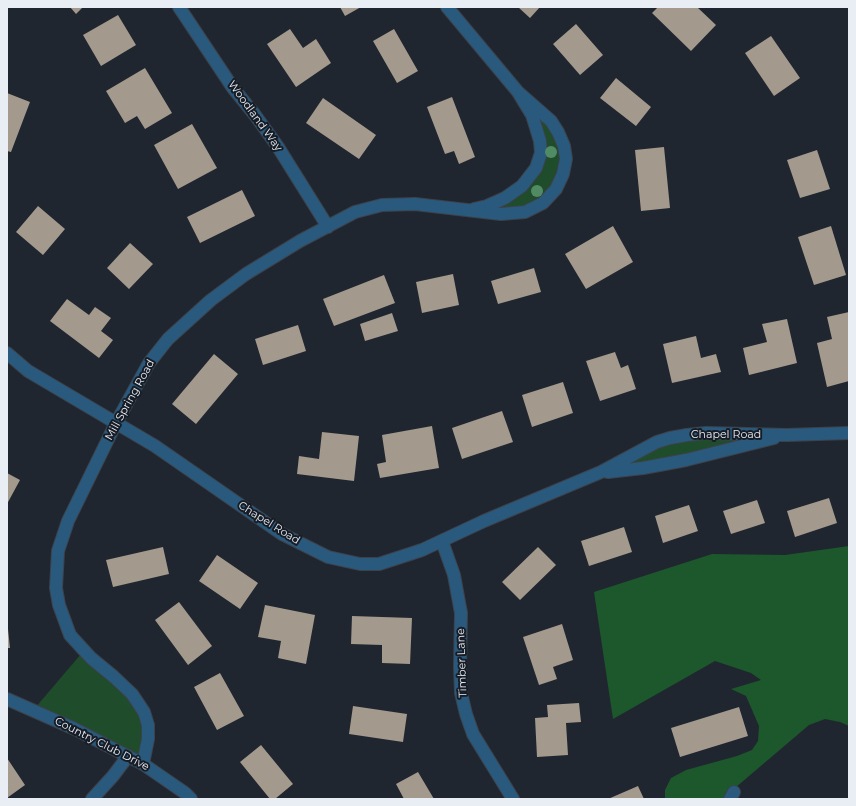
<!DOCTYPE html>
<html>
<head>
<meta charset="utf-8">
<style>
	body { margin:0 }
	#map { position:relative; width:856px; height:806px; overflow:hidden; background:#202630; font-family:Montserrat,sans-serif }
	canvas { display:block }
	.frame { position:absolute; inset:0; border:8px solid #e9edf4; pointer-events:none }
</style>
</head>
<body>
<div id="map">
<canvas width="856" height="806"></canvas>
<div class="frame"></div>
</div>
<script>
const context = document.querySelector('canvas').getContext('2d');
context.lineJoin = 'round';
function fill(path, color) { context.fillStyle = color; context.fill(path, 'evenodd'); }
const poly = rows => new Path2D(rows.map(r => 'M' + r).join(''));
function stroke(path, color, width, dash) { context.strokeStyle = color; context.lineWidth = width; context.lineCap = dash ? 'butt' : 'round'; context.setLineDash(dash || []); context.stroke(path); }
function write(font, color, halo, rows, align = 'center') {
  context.font = font + ' Montserrat,sans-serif'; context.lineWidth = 4; context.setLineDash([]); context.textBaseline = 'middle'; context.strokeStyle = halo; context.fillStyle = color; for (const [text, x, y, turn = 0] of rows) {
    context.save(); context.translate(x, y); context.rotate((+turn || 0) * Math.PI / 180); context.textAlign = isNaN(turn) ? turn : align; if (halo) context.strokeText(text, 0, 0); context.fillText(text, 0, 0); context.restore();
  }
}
fill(poly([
	[532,115,551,121,566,159,543,203,501,214,487,206,522,186,541,153],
	[787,435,686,460,615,466,670,438],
	[81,654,129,696,140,713,145,729,141,760,35,708]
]), '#1f4c2a');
fill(poly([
	[849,546,849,726,840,722,825,719,809,725,722,799,665,799,665,790,671,778,686,770,737,756,752,750,758,741,759,726,746,696,731,689,761,680,751,673,715,661,613,719,594,592,712,554,785,555]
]), '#1d572c');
fill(poly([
	[70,7,83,7,76,14],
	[340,7,361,7,345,16],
	[518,7,540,7,530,18],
	[658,7,697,7,716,25,691,51,652,13],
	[118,15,136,45,101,66,83,35],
	[576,24,603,55,580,75,553,44],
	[290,29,303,48,316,39,331,63,296,87,267,44],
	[394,29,418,71,397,83,373,41],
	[771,36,800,78,774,96,745,53],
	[145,68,172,113,145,129,137,116,125,123,106,91],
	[616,78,651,107,636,126,600,98],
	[7,93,30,102,11,152,7,151],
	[452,97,475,157,459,164,454,151,445,154,427,107],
	[323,98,376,135,359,159,306,123],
	[192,124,217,168,178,189,154,145],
	[664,147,670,208,641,211,635,150],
	[817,150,830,189,800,198,787,160],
	[242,190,255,216,200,243,187,217],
	[38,206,65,229,43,255,16,232],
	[613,226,633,262,586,289,565,254],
	[831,226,846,275,814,285,798,237],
	[130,243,153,264,129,289,107,268],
	[534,268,541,292,498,304,491,281],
	[453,274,459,305,422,313,416,282],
	[384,275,395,303,334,326,323,299],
	[67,299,89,315,95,307,111,318,101,331,113,340,99,358,50,321],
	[849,312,849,381,827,387,817,343,832,339,827,317],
	[392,313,398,331,365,341,360,324],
	[787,319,797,363,749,375,743,348,767,342,762,324],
	[298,325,306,351,263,365,255,339],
	[696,336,701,358,716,354,721,372,672,383,663,344],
	[615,352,621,368,628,365,636,389,600,401,586,361],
	[214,354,238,374,196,424,172,404],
	[563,382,573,413,532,427,522,395],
	[502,411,513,442,462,459,452,428],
	[432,426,439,468,380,478,377,464,386,462,382,435],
	[322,432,359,436,354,481,297,474,299,456,319,459],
	[7,473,20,480,7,504],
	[829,498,837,523,795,537,787,511],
	[757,500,765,523,731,534,723,511],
	[689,505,698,531,663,543,655,516],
	[624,527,632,552,589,566,581,541],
	[163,547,169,574,113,587,106,560],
	[538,547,556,565,520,600,502,582],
	[217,555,258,583,240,609,199,581],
	[179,602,212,646,188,665,155,620],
	[265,605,315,615,306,664,278,658,281,641,258,637],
	[352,616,412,618,410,664,382,663,382,645,351,644],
	[562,624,573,660,553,667,557,679,539,685,523,637],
	[7,629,8,629,10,648,7,648],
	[220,673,244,716,217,730,194,687],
	[579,703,581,722,566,723,568,755,537,757,535,718,548,717,547,705],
	[353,706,407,714,403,742,349,734],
	[739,707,748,736,680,757,671,728],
	[261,745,293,784,275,799,270,799,240,762],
	[7,758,25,785,7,798],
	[418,772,434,799,404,799,396,784],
	[638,786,644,799,608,799]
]), '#a3998d');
const minor = poly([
	[179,7,233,88,255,115,278,147,328,227],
	[447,7,518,92,532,115,540,141,541,153,536,168,522,186,505,198,487,206,474,209],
	[7,353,28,371,155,446,282,534,328,557,360,564,379,564,422,550,484,521,601,472,657,442,670,438,687,435,706,433,787,435,849,433],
	[608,472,643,468,686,460,774,438],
	[442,541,454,575,461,613,460,667,461,693,466,714,473,734,513,799],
	[7,699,75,729,143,764,185,793,191,799],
	[143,764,148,739,148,725,144,712,132,694,114,677,91,658,70,635,59,605,56,588,58,551,68,521,116,423,149,363,168,339,211,300,246,274,300,241,355,212,382,205,415,204,501,214,525,212,543,203,556,189,563,174,566,159,564,146,558,132,551,121,518,92],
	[92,799,113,776,128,756],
	[730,799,734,792]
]);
stroke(minor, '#3c424b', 14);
stroke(minor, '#295a7e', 12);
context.fillStyle = '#508b64';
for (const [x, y] of [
	[551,152],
	[537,191]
]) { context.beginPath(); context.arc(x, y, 6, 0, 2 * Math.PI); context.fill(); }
write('11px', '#e9edf4', '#171d26', [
	["Woodland Way",255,116,54],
	["Mill Spring Road",130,400,-61],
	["Chapel Road",726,435],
	["Chapel Road",269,523,32],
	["Timber Lane",462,663,-92],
	["Country Club Drive",102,744,27]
]);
</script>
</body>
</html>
